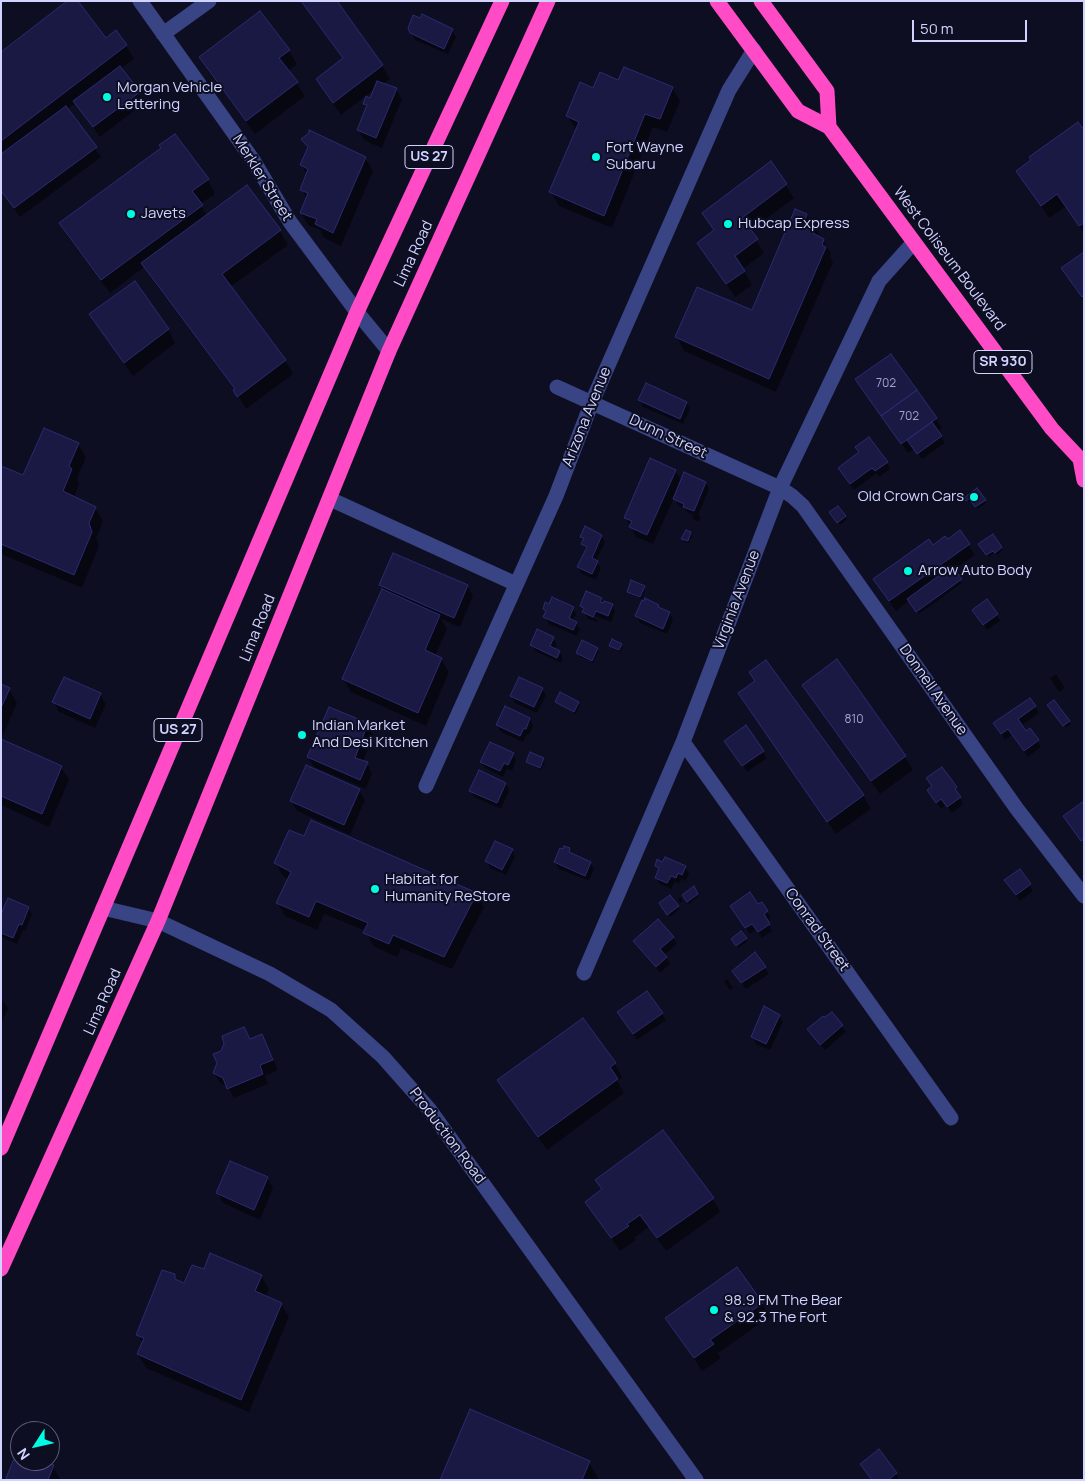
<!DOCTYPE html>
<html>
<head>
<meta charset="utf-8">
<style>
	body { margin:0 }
	#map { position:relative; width:1085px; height:1481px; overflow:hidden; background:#0e0e23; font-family:Manrope,sans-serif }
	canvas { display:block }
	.frame { position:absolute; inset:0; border:2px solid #d0d4ff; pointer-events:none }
	.north { position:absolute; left:10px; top:1421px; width:50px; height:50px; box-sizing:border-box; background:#0e0e23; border:1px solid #5c5d7b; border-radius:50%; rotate:235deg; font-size:14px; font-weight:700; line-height:20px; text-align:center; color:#d0d4ff }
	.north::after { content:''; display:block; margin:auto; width:18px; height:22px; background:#00fbe3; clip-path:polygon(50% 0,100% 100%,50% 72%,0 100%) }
	.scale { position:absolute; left:912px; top:20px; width:115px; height:22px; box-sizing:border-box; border:2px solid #d0d4ff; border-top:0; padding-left:6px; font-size:15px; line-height:18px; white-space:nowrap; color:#d0d4ff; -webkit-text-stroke:4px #0e0e23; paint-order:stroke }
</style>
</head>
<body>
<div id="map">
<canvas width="1085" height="1481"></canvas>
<div class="frame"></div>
<div class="north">N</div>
<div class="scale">50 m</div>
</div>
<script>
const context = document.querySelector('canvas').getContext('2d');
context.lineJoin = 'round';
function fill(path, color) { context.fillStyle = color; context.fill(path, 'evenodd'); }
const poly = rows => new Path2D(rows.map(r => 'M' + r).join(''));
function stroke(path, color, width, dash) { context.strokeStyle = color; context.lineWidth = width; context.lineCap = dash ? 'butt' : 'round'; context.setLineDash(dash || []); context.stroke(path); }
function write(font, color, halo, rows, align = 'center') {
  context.font = font + ' Manrope,sans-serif'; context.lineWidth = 4; context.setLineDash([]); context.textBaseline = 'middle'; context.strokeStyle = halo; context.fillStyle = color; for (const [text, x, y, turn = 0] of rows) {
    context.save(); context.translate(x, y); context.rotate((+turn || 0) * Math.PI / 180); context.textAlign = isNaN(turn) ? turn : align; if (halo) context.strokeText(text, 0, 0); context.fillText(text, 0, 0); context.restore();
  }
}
fill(poly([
	[302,1,382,65,390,79,383,84,396,89,402,99,382,148,364,140,358,130,367,109,364,104,371,100,374,90,341,115,317,80,344,59],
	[260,13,289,51,297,64,288,71,305,96,255,134,208,71,200,58],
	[452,30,456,37,448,54,415,40,411,33],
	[126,45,134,59,120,69,144,103,100,137,76,103,67,109,101,157,20,217,1,191,1,53],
	[618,82,672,88,680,101,667,132,653,127,612,228,559,206,551,192,577,130,567,116,594,90],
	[1084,132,1084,233,1065,207,1049,218,1018,172],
	[175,135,208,180,215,194,200,204,207,216,247,186,280,231,288,245,230,287,285,360,293,374,246,409,235,390,150,277,144,267,110,293,68,237,60,224,162,149],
	[302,139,365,158,373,171,341,246,324,238,320,230,309,226,301,213,307,199,301,189,307,175,301,165,308,149],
	[771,163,794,198,750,231,764,253,743,269,752,285,735,297,698,243,715,231,704,213],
	[807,215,831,253,830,257,833,262,776,392,684,351,677,337,752,312],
	[1084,253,1084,300,1063,269],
	[91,315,168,329,175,343,133,376],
	[890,356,942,428,938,432,945,443,922,459,914,449,908,453,863,390],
	[640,400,687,403,690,409,683,424,643,407],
	[78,444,86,457,77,479,79,484,74,498,95,508,103,521,96,538,99,546,82,588,1,554,1,468,24,477],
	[887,463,890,469,879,477,877,473,854,490,843,475],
	[675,471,682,481,685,474,706,483,709,489,698,515,701,518,699,522,694,520,692,517,693,515,688,513,685,509,678,505,674,498,653,544,636,537,625,517],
	[966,498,985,500,986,503,978,509,972,501,969,503],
	[833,515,845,517,847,519,840,525],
	[960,532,975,555,953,570,962,583,919,614,909,601,896,611,881,589,932,547,948,541],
	[690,533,692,536,689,543,684,542,683,539],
	[601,535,605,542,596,561,601,568,596,580,582,574,578,567,586,550,583,544,584,541,582,537],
	[992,536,1002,551,997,555,995,552,989,557,980,544],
	[381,584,467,586,473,596,460,627,441,619,447,629,435,656,441,659,449,672,426,726,351,692,343,679,385,592],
	[644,587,645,590,642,599,630,594,629,592],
	[601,599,604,604,612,605,615,612,611,622,587,613,587,615,598,620,597,622,588,619,584,612,581,606],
	[658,605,660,609,670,613,673,620,667,634,640,623,637,616],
	[573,608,576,614,573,621,576,623,580,629,577,636,549,624,545,617,546,613,544,609],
	[996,614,1000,621,987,630,978,617],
	[553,638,557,645,554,649,559,651,563,658,561,663,535,651,532,645],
	[610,645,621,645,623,647,620,652,612,648],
	[597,649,599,651,593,663,579,656,578,653],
	[1056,674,1065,688,1059,692,1050,678],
	[1,685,9,689,17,703,1,739],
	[803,685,905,757,913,770,880,794,811,699],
	[542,689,546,695,537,713,515,703,512,696],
	[100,694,106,704,95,728,59,712,54,702],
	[740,694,863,795,871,809,836,834],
	[1029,699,1039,713,1021,726,1026,732,1030,730,1041,747,1028,757,1012,735,1005,740,999,730],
	[1054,701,1071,724,1066,728,1050,708],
	[556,702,578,703,580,705,576,714,558,704],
	[505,708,530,719,533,726,529,735,527,734,523,742,501,732,497,725],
	[367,724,373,734,363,762,367,763,372,773,366,789,314,767,308,757],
	[746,727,767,758,747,772,730,747],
	[1,741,61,767,69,780,49,827,1,805],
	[513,754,516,760,512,771,507,769,503,777,485,768,482,762],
	[543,759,545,762,541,770,529,764,527,762],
	[506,784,509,790,501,809,474,797,471,791],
	[955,788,963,804,952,813,946,805,941,809,932,797],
	[359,790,365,800,350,835,297,811,291,801],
	[569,849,572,855,590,863,594,869,589,881,559,869,555,862],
	[512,850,515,857,506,875,490,868,487,861],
	[275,863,476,894,484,907,452,969,401,948,397,957,373,946,366,931,324,914,317,930,285,916,277,902,289,879,283,876],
	[662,863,685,867,689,873,686,881,681,879,679,884,675,881,671,889,660,884,656,878,659,871,656,866],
	[1020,871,1033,891,1020,901,1010,887],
	[693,888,698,897,689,904,683,895],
	[680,897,683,901,680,903,678,899],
	[762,903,771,918,767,921,772,931,762,938,756,929,750,934,735,913,758,906],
	[662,906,674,907,676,909,678,907,680,909,670,917],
	[28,908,32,914,25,931,23,930,17,944,1,937,1,918],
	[741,933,747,942,738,948,732,939],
	[673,938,677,944,664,955,670,964,660,973,634,941],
	[755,954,769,974,746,989,738,978],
	[727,979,733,988,730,990,724,982],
	[1,998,8,1008,1,1025],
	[662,1013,666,1020,637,1040,622,1019],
	[832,1013,846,1032,825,1050,813,1036,825,1019],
	[780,1016,783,1022,770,1050,756,1044,753,1037],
	[262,1036,278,1070,265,1076,268,1084,234,1098,228,1087,220,1083,214,1073,250,1040],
	[615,1064,622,1077,617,1081,624,1093,547,1150,499,1080],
	[267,1178,273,1188,260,1220,223,1203,218,1193],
	[596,1180,713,1199,720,1212,666,1251,649,1227,634,1238,636,1240,620,1251,587,1202,602,1191],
	[205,1271,261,1276,269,1289,266,1297,281,1304,289,1317,249,1412,146,1368,138,1354,143,1344,138,1335,174,1275,178,1281,185,1284],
	[762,1303,769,1317,718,1353,721,1358,702,1371,667,1318],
	[879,1451,896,1474,900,1480,872,1480],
	[20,1454,20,1461,49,1461,61,1480,9,1480],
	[589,1462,599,1480,441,1480]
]), '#0007');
const building = poly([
	[67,1,78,1,106,38,116,30,127,45,1,141,1,52,67,1],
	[301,1,337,1,383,65,333,103,316,79,343,58,301,1],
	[260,11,290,50,279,58,298,82,246,121,199,57,260,11],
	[422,14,453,29,444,49,410,33,408,28,413,15,420,18,422,14],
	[120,66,140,92,93,127,73,101,120,66],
	[624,67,673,87,660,119,645,114,604,216,549,192,579,122,566,116,580,82,593,88,600,72,618,80,624,67],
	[377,81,397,88,376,138,357,130,367,105,363,104,366,96,370,98,377,81],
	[66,106,97,147,14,208,1,191,1,154,66,106],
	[1078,122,1084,130,1084,223,1079,226,1057,194,1041,206,1016,171,1031,160,1029,157,1078,122],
	[309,130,366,157,333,233,315,224,317,219,300,213,308,193,300,190,308,169,300,165,308,147,301,139,309,133,309,130],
	[175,134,209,179,192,191,203,205,101,280,59,223,161,148,159,145,175,134],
	[771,161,787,184,742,218,758,239,735,256,745,271,726,284,697,243,714,230,702,213,771,161],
	[247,185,281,230,222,274,286,360,237,397,233,390,235,389,141,263,247,185],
	[795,209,807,214,805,221,816,226,813,233,824,239,822,245,826,247,769,379,675,337,697,287,752,310,795,209],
	[1084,252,1084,295,1082,297,1061,268,1084,252],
	[135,281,169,329,124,363,89,314,135,281],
	[891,354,917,390,881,416,855,379,891,354],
	[646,383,687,402,680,419,638,400,646,383],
	[917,390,937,418,901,444,881,416,917,390],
	[932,422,942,436,917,454,907,440,932,422],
	[44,428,79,443,69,466,72,469,63,491,96,507,89,523,92,532,74,575,1,544,1,466,23,475,44,428],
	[869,437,888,462,875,471,872,468,850,484,838,468,859,452,855,447,869,437],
	[650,458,676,470,647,535,629,527,632,521,624,518,650,458],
	[684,472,706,482,694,511,683,507,684,504,673,499,684,472],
	[977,488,986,500,975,507,969,499,966,501,964,498,977,488],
	[838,506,846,516,837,523,829,512,838,506],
	[585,526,602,535,592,558,598,561,592,574,577,567,587,547,581,544,584,538,580,537,585,526],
	[686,530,691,532,688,541,681,539,686,530],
	[960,530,970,544,889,601,873,579,929,539,933,545,945,536,948,539,960,530],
	[993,534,1002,547,995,553,993,551,986,555,978,544,993,534],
	[393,553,468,585,454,618,379,585,393,553],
	[952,566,962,579,916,612,907,599,952,566],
	[631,580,645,586,640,597,627,592,631,580],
	[382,589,440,615,425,650,442,658,418,713,342,679,382,589],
	[586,591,602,598,600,602,603,603,604,601,613,604,608,616,596,611,593,617,582,612,584,608,580,606,586,591],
	[552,597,574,607,569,618,577,622,573,630,543,617,546,611,543,609,545,602,549,604,552,597],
	[645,598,659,605,658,607,670,612,663,629,635,616,642,600,644,601,645,598],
	[987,599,998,614,983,625,972,610,987,599],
	[537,629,554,637,550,646,560,651,557,658,530,645,537,629],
	[612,639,622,644,619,650,609,646,612,639],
	[582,640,598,648,592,661,576,653,582,640],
	[837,659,906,756,871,781,802,685,837,659],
	[766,660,864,795,827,822,738,693,755,681,749,672,766,660],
	[64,677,101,693,90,719,52,702,64,677],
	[519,677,543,688,534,707,510,696,519,677],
	[1,684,10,688,1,708,1,684],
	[560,692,579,702,574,712,555,702,560,692],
	[1030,698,1036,706,1018,719,1026,731,1030,728,1039,740,1024,751,1008,729,1001,734,993,723,1030,698],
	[1054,700,1070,721,1063,726,1047,705,1054,700],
	[505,706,530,718,526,729,524,728,520,736,496,725,505,706],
	[329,707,368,723,355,758,368,762,360,780,307,757,329,707],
	[746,725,764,751,742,766,724,741,746,725],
	[1,739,62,766,42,814,1,796,1,739],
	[490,742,514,753,508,765,504,763,500,771,480,762,490,742],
	[530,752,544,758,540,768,526,762,530,752],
	[306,765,360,789,344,825,290,801,306,765],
	[942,767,957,787,955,789,961,797,947,807,941,799,936,803,927,790,932,786,926,778,942,767],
	[479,770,506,783,497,803,469,791,479,770],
	[1084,801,1084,839,1081,841,1063,816,1084,801],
	[311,820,477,893,444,957,393,935,389,944,363,933,368,923,316,901,309,917,276,903,291,872,274,863,289,830,304,836,311,820],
	[495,841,513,849,502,870,485,861,495,841],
	[564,846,570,848,569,852,591,862,585,876,554,862,560,848,563,849,564,846],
	[665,857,686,866,682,875,678,873,676,878,671,876,667,883,655,878,659,868,655,866,657,859,662,862,665,857],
	[1020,869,1031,884,1016,895,1004,880,1020,869],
	[694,886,698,894,687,902,682,895,694,886],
	[750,892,758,904,762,902,768,911,764,914,770,924,758,932,752,924,745,928,730,906,750,892],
	[670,895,679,906,667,915,659,903,670,895],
	[8,898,29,907,22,925,19,924,13,938,1,933,1,914,8,898],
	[658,919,674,937,660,949,667,957,656,967,633,941,658,919],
	[741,931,747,938,736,946,731,939,741,931],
	[755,952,766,967,741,983,732,971,755,952],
	[647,991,663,1013,633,1034,617,1012,647,991],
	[764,1006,780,1015,766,1044,751,1037,764,1006],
	[832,1012,843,1025,820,1045,807,1029,823,1016,825,1017,832,1012],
	[583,1018,616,1063,610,1067,618,1079,538,1137,497,1080,583,1018],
	[244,1027,250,1039,262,1034,273,1060,260,1065,263,1074,227,1089,223,1078,213,1073,217,1063,213,1054,221,1051,224,1044,222,1036,244,1027],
	[663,1130,714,1198,657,1238,640,1215,627,1224,629,1226,611,1238,585,1202,602,1189,595,1180,663,1130],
	[230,1161,268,1177,254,1210,216,1193,230,1161],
	[210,1253,262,1275,255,1291,282,1303,241,1400,137,1354,144,1338,136,1335,162,1270,175,1274,175,1279,184,1283,192,1265,204,1269,210,1253],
	[737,1267,763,1303,710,1340,714,1344,694,1358,665,1318,737,1267],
	[470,1409,590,1461,582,1480,440,1480,470,1409],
	[879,1449,897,1473,888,1480,872,1480,860,1464,879,1449],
	[17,1452,20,1453,20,1461,46,1461,45,1464,47,1465,48,1463,54,1465,48,1480,8,1480,6,1478,17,1452]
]);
fill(building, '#1a1944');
stroke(building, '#2b2b71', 1);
stroke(poly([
	[140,1,253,160,290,222,357,312,389,351],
	[163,34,209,1],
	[557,387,780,488,792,496,803,506,1017,809,1084,896],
	[330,499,516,584],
	[683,742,951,1118],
	[426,786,556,496,592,402,729,90,754,50],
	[103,908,158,921,270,974,331,1010,383,1057,429,1109,696,1480],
	[584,973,683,742,780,488,879,281,914,242]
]), '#384483', 15);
stroke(poly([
	[717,1,798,111,829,127,1052,429,1080,459,1084,461],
	[761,1,827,91,829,127],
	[1080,459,1084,480],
	[1,1148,357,312,502,1],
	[1,1269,158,921,389,351,548,1]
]), '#ff4bc5', 15);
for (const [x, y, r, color] of [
	[107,97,5,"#00fbe3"],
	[596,157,5,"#00fbe3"],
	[131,214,5,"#00fbe3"],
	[728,224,5,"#00fbe3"],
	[974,497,5,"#00fbe3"],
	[908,571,5,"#00fbe3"],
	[302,735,5,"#00fbe3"],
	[375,889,5,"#00fbe3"],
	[714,1310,5,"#00fbe3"]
]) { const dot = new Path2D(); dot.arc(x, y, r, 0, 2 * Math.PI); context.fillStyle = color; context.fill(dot); stroke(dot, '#0e0e23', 2); }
write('12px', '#a2a5d0', null, [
	["702",886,384],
	["702",909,417],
	["810",854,720]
]);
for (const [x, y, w] of [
	[429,157,48],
	[1003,362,58],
	[178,730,48]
]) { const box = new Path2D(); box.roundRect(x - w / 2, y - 11.5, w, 23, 4); context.fillStyle = '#0e0e23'; context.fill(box); stroke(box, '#d0d4ff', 1); }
write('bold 14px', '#d0d4ff', null, [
	["US 27",429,157],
	["SR 930",1003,362],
	["US 27",178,730]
]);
write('15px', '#d0d4ff', '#0e0e23', [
	["Morgan Vehicle",117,88],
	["Lettering",117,105],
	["Fort Wayne",606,148],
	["Subaru",606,165],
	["Javets",141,214],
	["Hubcap Express",738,224],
	["Old Crown Cars",964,497,"right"],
	["Arrow Auto Body",918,571],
	["Indian Market",312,726],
	["And Desi Kitchen",312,743],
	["Habitat for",385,880],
	["Humanity ReStore",385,897],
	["98.9 FM The Bear",724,1301],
	["& 92.3 The Fort",724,1318]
], 'left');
write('15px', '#d0d4ff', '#0e0e23', [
	["Merkler Street",262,178,58],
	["Lima Road",414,254,-65],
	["West Coliseum Boulevard",949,259,53],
	["Arizona Avenue",587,417,-68],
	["Dunn Street",668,437,25],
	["Virginia Avenue",737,600,-69],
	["Lima Road",258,628,-68],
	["Donnell Avenue",933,690,55],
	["Conrad Street",817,930,54],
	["Lima Road",103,1002,-66],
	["Production Road",447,1136,53]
]);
</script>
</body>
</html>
